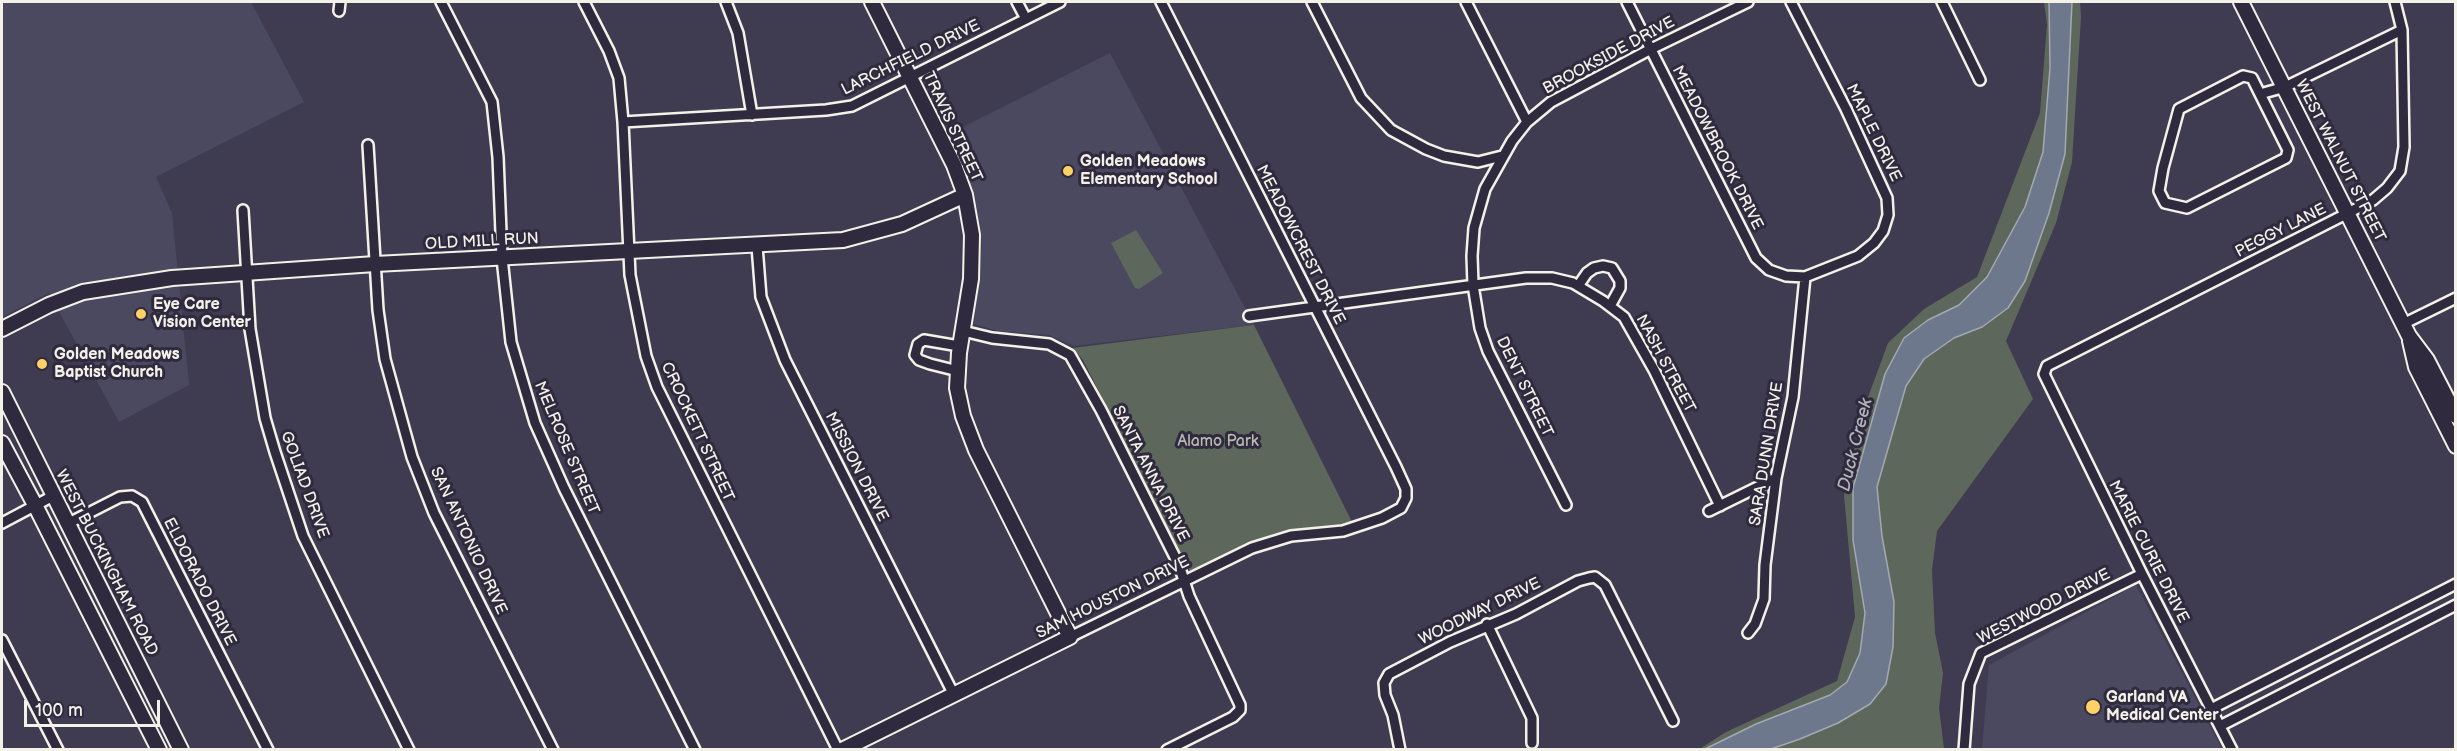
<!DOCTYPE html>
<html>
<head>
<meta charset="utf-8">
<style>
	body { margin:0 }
	#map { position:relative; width:2457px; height:751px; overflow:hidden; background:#3f3c51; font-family:"Balsamiq Sans",sans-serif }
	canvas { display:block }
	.frame { position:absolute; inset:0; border:3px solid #f4f1e8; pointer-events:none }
	.scale { position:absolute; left:24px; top:700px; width:136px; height:27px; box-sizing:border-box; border:3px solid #f4f1e8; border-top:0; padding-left:8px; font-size:18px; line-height:21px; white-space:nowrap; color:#f4f1e8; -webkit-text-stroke:4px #2f2a3d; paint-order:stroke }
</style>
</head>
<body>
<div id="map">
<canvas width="2457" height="751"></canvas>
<div class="frame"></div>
<div class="scale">100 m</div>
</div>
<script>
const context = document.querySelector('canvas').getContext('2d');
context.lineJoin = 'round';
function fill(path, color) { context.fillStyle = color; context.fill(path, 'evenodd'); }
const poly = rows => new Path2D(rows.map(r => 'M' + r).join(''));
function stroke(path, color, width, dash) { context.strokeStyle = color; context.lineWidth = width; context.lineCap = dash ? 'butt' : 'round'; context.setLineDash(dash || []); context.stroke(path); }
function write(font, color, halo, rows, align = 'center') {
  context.font = font + ' "Balsamiq Sans",sans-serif'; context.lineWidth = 6; context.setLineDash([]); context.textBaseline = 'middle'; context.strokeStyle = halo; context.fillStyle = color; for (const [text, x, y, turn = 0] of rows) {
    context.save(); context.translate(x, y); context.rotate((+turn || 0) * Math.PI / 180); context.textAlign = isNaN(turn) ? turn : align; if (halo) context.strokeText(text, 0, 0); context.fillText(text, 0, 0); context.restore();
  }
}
fill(poly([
	[2,2,251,2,304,102,156,177,172,213,189,385,119,422,49,293,2,317],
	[1110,53,1254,325,1074,346,1049,335,998,331,974,324,982,246,977,207,949,134],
	[2136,585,2222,749,1982,749,1989,665]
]), '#4a495f');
fill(poly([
	[2044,2,2080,2,2081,17,2072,162,2056,223,2006,341,2033,399,1937,531,1932,570,1935,633,1943,673,1939,708,1944,749,1698,750,1726,732,1837,681,1855,617,1844,495,1864,408,1888,343,1924,309,1977,277,2040,113,2047,24],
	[1136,230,1163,273,1139,289,1135,288,1111,243],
	[1254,325,1353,524,1276,533,1250,543,1193,571,1189,570,1083,360,1073,348]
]), '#5e675b');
const water = poly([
	[2049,2,2072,2,2065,154,2049,213,2025,281,2008,308,1982,327,1954,338,1924,359,1906,386,1877,487,1882,536,1894,602,1893,647,1886,684,1870,704,1838,723,1800,739,1771,749,1705,749,1756,724,1830,695,1847,682,1860,653,1865,613,1853,540,1853,488,1885,374,1904,338,1928,320,1959,305,1987,277,2025,207,2043,152,2050,68,2049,2]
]);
fill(water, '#6e788d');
stroke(water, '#a4a8b1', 1.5);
const street = poly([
	[441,2,492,102,498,157,502,258,511,342,535,423,564,488,695,750],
	[584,2,609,51,619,78,623,122,630,275,646,356,657,387,838,750],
	[726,2,738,33,752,115],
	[1017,2,1026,19],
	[1312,2,1361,98,1391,130,1426,149,1444,156,1478,162,1502,156],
	[1466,2,1527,122],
	[1627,2,1756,258,1769,270,1786,276,1805,277,1858,256,1874,243,1883,231,1888,215,1887,198,1846,109,1791,2],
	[1942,2,1980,80],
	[339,11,340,2],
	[2243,76,2252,78,2288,150,2286,158,2187,208,2165,203,2159,191,2163,168,2179,109,2243,76],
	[2260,94,2285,87,2402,30],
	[623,122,826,110,852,106,1060,2],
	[368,145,378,310,385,359,412,457,434,513,553,750],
	[243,210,250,329,265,418,275,452,303,536,409,750],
	[757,246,761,297,785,360,954,695],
	[1578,286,1587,273,1594,268,1603,266,1612,268,1620,281,1620,288,1610,306],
	[1249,316,1526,278,1552,278,1573,283,1603,301,1624,317,1654,370,1720,506],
	[2403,324,2456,298],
	[963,331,992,338,1049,344,1070,355,1101,410,1179,565,1189,596,1240,705,1240,710,1233,717,1167,750],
	[958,371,930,364,919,360,915,355,918,344,924,340,959,346],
	[1566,505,1488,351,1480,328,1473,285,1472,256,1474,228,1485,189,1512,141,1527,122,1551,102,1651,49,1748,2],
	[1709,511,1776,478],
	[2,523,53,496],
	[67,524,120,497,132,496,142,502,268,750],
	[1487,624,1532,718,1532,743],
	[1748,633,1755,624,1764,599,1765,565,1776,478,1793,397,1805,277],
	[1070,637,1252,548,1291,536,1343,531,1382,518,1401,508,1406,498,1406,489,1396,467,1161,2],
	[2,640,58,750],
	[2211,709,2456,584],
	[2220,726,2456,605],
	[1400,750,1393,715,1385,695,1384,683,1389,674,1450,642,1516,614,1578,581,1589,578,1595,577,1605,585,1673,721],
	[1964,750,1969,684,1981,653,2142,574],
	[2232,750,2142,574,2044,374,2047,366,2348,213,2373,200,2387,188,2400,171,2404,147,2402,30,2395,2]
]);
const secondary = poly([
	[2241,2,2409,336,2427,360,2456,416],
	[2,329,49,305,83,292,172,278,375,264,843,240,902,224,965,195],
	[2410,341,2416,367,2456,446],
	[2,392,181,750],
	[2,443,35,505,159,750],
	[842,750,1070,637,976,450,963,416,957,388,959,353,971,279,972,235,965,195,954,165,872,2]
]);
stroke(street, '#f4f1e8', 14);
stroke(secondary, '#f4f1e8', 18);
stroke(street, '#2f2a3d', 9);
stroke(secondary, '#2f2a3d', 14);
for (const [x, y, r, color] of [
	[1068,171,6,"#ffd166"],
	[141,314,6,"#ffd166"],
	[42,364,6,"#ffd166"],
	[2093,707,8,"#ffd166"]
]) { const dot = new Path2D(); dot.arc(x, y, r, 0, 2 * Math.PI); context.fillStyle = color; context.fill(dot); stroke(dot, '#2f2a3d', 2); }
write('16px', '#f4f1e8', '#2f2a3d', [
	["BROOKSIDE DRIVE",1609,56,-28],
	["LARCHFIELD DRIVE",911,58,-26],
	["TRAVIS STREET",952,127,65],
	["MAPLE DRIVE",1873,133,64],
	["MEADOWBROOK DRIVE",1717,148,63],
	["WEST WALNUT STREET",2340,161,63],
	["PEGGY LANE",2281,231,-27],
	["OLD MILL RUN",482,242,-3],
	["MEADOWCREST DRIVE",1300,245,63],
	["NASH STREET",1665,364,62],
	["DENT STREET",1524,387,64],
	["CROCKETT STREET",697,432,65],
	["MELROSE STREET",566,448,67],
	["SARA DUNN DRIVE",1767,454,-81],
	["MISSION DRIVE",856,467,63],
	["SANTA ANNA DRIVE",1150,474,63],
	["GOLIAD DRIVE",304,485,70],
	["SAN ANTONIO DRIVE",468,541,65],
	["MARIE CURIE DRIVE",2148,552,63],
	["WEST BUCKINGHAM ROAD",106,563,63],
	["ELDORADO DRIVE",199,582,63],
	["SAM HOUSTON DRIVE",1113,598,-26],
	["WESTWOOD DRIVE",2044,607,-27],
	["WOODWAY DRIVE",1480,612,-26]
]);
write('bold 16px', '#f4f1e8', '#2f2a3d', [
	["Golden Meadows",1080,162],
	["Elementary School",1080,180],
	["Eye Care",153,305],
	["Vision Center",153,323],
	["Golden Meadows",54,355],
	["Baptist Church",54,373],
	["Garland VA",2106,698],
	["Medical Center",2106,716]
], 'left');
write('16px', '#b8bab0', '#2f2a3d', [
	["Alamo Park",1218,442]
]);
write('italic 18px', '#b1b4ba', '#2f2a3d', [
	["Duck Creek",1856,445,-76]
]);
</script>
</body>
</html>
